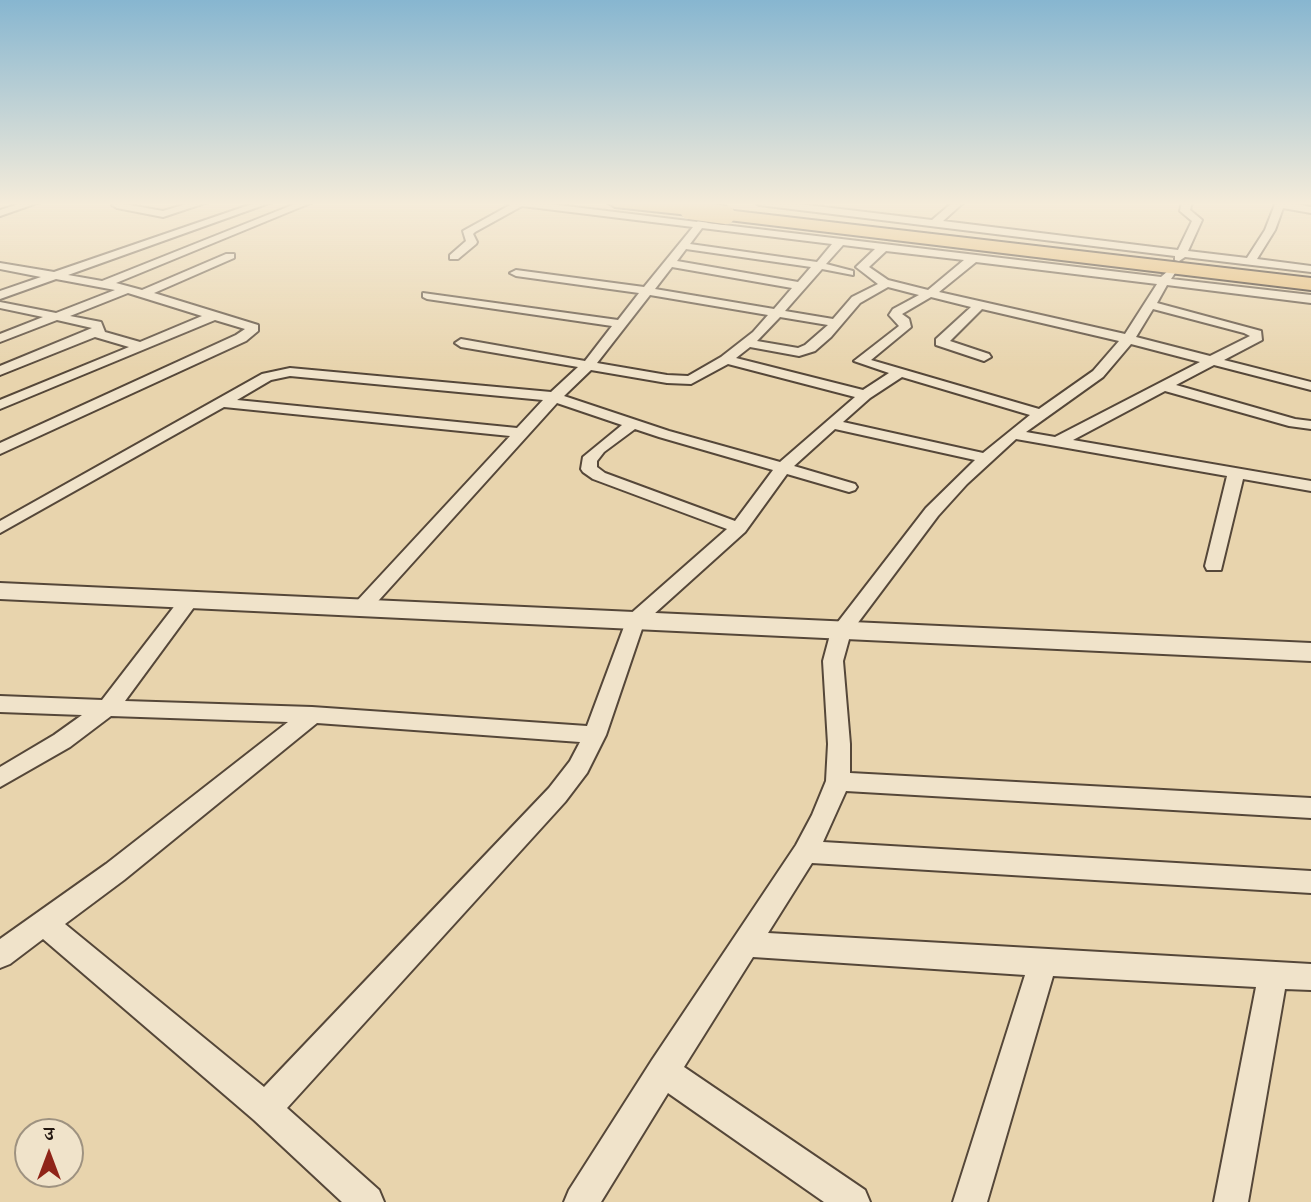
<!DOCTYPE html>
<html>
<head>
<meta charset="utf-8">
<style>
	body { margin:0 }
	#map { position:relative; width:1311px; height:1202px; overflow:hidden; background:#e8d4ad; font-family:"IM FELL Double Pica","Noto Serif Devanagari",serif }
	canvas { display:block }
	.north { position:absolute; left:14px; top:1118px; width:70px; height:70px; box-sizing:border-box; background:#f0e3ca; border:2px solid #9e9280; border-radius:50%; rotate:0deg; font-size:19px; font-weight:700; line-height:28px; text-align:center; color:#241812 }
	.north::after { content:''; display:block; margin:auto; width:24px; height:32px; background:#8f2418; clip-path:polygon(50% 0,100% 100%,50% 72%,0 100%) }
</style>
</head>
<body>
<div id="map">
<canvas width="1311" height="1202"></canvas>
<div class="north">उ</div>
</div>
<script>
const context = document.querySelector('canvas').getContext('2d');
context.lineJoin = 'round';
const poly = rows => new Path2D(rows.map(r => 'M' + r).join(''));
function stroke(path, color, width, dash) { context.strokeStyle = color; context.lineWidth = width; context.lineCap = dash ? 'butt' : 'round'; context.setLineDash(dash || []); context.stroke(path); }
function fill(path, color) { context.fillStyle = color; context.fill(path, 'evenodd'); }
const minor = poly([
	[25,202,40,202,0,216,0,210,25,202],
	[113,202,163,211,193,202,208,202,163,217,117,208,112,205,113,202],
	[258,202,272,202,68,275,102,281,300,202,313,202,116,283,142,290,226,254,234,254,234,258,154,293,258,325,258,331,246,341,0,454,0,443,236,335,245,329,215,320,0,409,0,400,129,347,95,337,0,375,0,366,92,328,57,320,0,342,0,334,43,317,0,308,0,302,56,313,115,290,56,279,0,299,0,291,41,277,0,269,0,263,54,272,258,202],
	[128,293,202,316,140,342,105,332,101,322,70,316,128,293],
	[505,202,533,202,697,222,713,202,723,202,707,223,1161,277,1169,270,1175,273,1171,279,1311,295,1311,303,1167,285,1157,303,1261,331,1262,340,1224,360,1311,382,1311,390,1214,365,1176,385,1295,419,1311,421,1311,429,1289,426,1165,391,1073,440,1311,481,1311,491,1243,479,1221,570,1207,570,1205,566,1227,476,1016,439,967,484,938,516,851,632,843,661,850,744,850,773,1311,798,1311,818,846,791,823,842,1311,871,1311,893,812,863,768,933,1311,964,1311,990,1285,989,1248,1202,1214,1202,1256,987,1053,976,987,1202,953,1202,1025,975,753,957,684,1067,865,1190,870,1202,824,1202,668,1093,601,1202,564,1202,569,1190,652,1060,796,845,812,815,826,781,828,744,823,661,831,631,926,508,975,460,835,429,794,466,855,484,857,487,855,490,849,492,787,474,745,532,644,623,606,735,587,773,565,802,287,1108,379,1190,384,1202,342,1202,254,1120,43,939,10,964,0,968,0,939,106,864,288,722,111,716,70,747,0,787,0,767,54,735,82,715,0,712,0,696,102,700,183,595,190,593,197,595,200,599,125,701,312,707,587,726,628,616,727,529,593,479,583,472,581,469,583,457,622,425,557,403,370,610,363,612,356,610,353,606,356,602,510,436,224,407,0,533,0,521,262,374,290,368,551,392,578,367,461,347,455,343,461,339,585,361,612,326,427,299,423,297,423,293,618,320,639,293,516,276,510,273,516,270,644,287,693,227,522,206,475,232,473,234,477,242,476,244,458,259,450,259,450,255,466,241,463,231,510,205,505,202],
	[702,228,832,244,817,262,690,244,702,228],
	[843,245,875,249,856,267,878,284,852,297,833,319,785,311,822,269,853,275,853,271,826,264,843,245],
	[686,249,811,267,798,282,677,261,686,249],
	[886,251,964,260,928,290,888,280,869,267,886,251],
	[976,262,1157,284,1125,334,939,292,976,262],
	[672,267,792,288,774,309,655,289,672,267],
	[888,287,919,295,893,309,889,315,899,326,854,361,889,373,863,390,736,358,750,347,799,356,815,351,831,337,860,303,888,287],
	[650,295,768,315,753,332,721,357,688,376,667,375,597,363,650,295],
	[931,297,971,307,936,339,936,345,984,361,991,357,989,354,950,341,982,309,1119,341,1093,371,1039,409,871,360,911,327,909,319,902,314,931,297],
	[1153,309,1244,333,1250,336,1210,356,1136,337,1153,309],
	[780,317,828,325,805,345,798,348,757,341,780,317],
	[1131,344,1200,362,1055,437,1026,432,1103,377,1131,344],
	[728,364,855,397,780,462,669,431,564,396,591,370,667,383,691,384,728,364],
	[290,376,543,400,517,428,237,400,271,380,290,376],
	[902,377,1030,415,983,453,843,422,870,398,902,377],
	[635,429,659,437,773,470,735,521,605,473,597,467,597,461,604,452,635,429],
	[317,723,580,742,570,761,549,788,264,1087,65,924,124,880,317,723],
	[754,202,782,202,932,220,953,202,964,202,943,221,1178,250,1192,221,1180,211,1182,202,1192,202,1190,210,1202,220,1188,251,1247,258,1265,230,1276,202,1286,202,1311,207,1311,213,1283,208,1275,230,1257,259,1311,266,1311,272,1185,257,1179,261,1175,260,1175,256,759,205,754,202]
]);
const tertiary = poly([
	[0,583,1311,643,1311,661,0,599,0,583]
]);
const trunk = poly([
	[607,202,660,202,689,205,697,210,689,215,615,207,607,202],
	[726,210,1311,278,1311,290,720,219,718,215,726,210]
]);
stroke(minor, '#554739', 4);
stroke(tertiary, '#554739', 4);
stroke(trunk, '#241812', 4);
fill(minor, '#f0e3ca');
fill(tertiary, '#f0e3ca');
fill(trunk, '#e4ba76');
const trunkBridge = poly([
	[689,210,726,215]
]);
stroke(trunkBridge, '#241812', 20, []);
stroke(trunkBridge, '#e4ba76', 18);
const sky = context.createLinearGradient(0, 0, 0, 370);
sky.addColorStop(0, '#87b6d0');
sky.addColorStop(0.55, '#f5ecda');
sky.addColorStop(1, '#f5ecda00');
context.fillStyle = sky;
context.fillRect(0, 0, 1311, 370);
</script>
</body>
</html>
